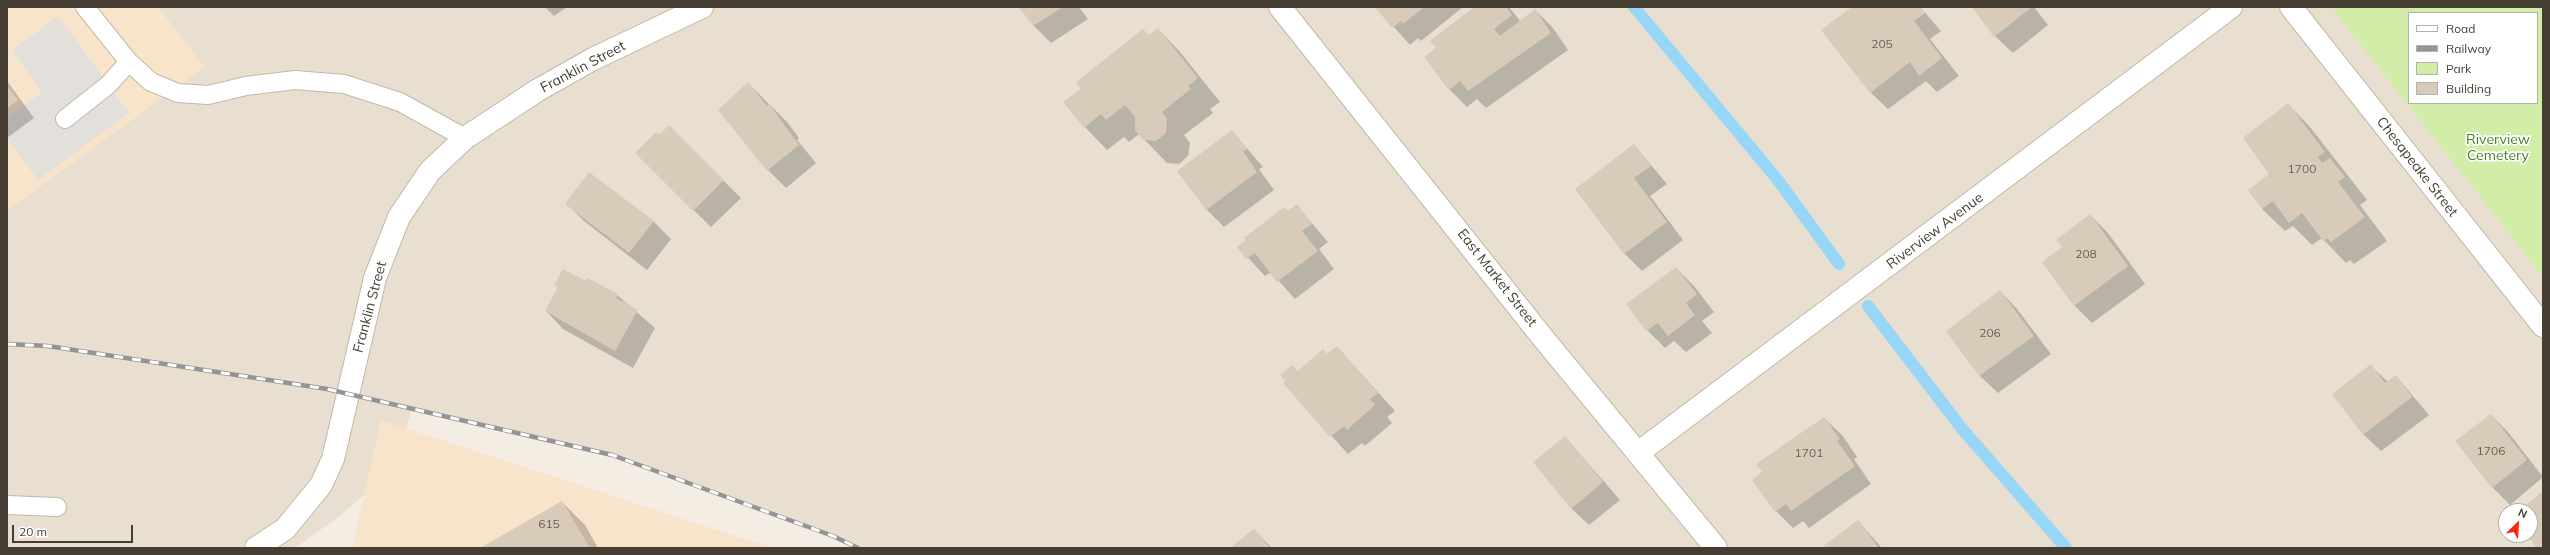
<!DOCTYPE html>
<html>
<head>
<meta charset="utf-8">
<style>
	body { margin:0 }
	#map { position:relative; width:2550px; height:555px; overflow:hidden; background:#f3ede3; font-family:Mulish,sans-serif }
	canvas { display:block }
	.frame { position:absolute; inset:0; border:8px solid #463d32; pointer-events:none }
	.legend { position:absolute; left:2408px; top:12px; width:130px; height:92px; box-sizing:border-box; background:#fff; border:1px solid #b5b1ad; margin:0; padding:5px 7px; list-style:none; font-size:12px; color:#463d32 }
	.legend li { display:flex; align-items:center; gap:8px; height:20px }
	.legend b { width:20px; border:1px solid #b5b1ad }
	.north { position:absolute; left:2498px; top:503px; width:40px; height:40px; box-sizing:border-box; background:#fff; border:1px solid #b5b1ad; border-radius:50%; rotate:25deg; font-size:11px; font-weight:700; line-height:16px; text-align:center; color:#463d32 }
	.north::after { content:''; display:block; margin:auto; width:14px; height:18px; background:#ff250e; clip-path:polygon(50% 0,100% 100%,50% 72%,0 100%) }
	.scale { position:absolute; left:12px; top:525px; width:121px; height:18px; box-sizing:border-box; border:2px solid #463d32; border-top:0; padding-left:5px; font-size:12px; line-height:14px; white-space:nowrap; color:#463d32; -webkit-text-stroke:3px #fff; paint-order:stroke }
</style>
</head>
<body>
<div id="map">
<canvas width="2550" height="555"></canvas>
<div class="frame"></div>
<ul class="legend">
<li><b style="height:5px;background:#fff"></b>Road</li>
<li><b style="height:5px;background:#949494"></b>Railway</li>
<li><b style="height:11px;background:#d1eda7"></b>Park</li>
<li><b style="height:11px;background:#d9cbba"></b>Building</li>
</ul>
<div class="north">N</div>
<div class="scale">20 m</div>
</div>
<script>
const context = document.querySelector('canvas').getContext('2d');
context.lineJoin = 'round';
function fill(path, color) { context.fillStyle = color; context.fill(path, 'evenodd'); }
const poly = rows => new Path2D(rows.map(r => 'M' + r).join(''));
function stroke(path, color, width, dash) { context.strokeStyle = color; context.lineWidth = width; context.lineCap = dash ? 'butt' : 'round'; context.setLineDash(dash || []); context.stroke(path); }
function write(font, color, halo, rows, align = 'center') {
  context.font = font + ' Mulish,sans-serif'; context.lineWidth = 3.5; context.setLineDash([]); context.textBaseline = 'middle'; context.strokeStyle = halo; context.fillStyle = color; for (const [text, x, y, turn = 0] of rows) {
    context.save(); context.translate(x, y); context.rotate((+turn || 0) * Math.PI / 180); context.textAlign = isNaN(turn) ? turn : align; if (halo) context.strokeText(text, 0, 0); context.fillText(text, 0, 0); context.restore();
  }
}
fill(poly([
	[7,7,2543,7,2543,548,858,548,833,536,612,455,412,407,396,468,338,517,295,548,7,548],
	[2409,13,2537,13,2537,103,2409,103],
	[2506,511,2530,511,2530,535,2506,535]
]), '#e8dfd0');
fill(poly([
	[7,7,158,7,205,67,7,211],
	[381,420,766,546,770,548,352,548]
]), '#f8e3cb');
fill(poly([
	[2331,7,2543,7,2543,277],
	[2409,13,2537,13,2537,103,2409,103]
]), '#d1eda7');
fill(poly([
	[58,16,129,113,38,180,7,138,7,118,42,92,12,50]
]), '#e3e0dc');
fill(poly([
	[545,7,567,7,554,16],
	[1020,7,1079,7,1088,19,1051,43,1034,26],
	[1376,7,1463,7,1421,41,1418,38,1410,45],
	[1476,7,1509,7,1521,22,1535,10,1553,28,1568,50,1486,108,1477,99,1467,107,1450,90,1426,57,1438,48],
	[1853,7,1920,7,1941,31,1930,39,1959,76,1937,92,1926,81,1888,109,1870,92],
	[1973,7,2034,7,2048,25,2013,53,1995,36],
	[1158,29,1180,52,1220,102,1210,109,1213,113,1184,135,1190,143,1188,156,1179,164,1167,163,1139,134,1129,142,1124,137,1107,150,1085,127,1149,36],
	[7,81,34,118,7,138],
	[748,83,787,122,799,138,797,140,816,163,786,188,768,170,719,110],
	[2288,104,2310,127,2367,200,2360,205,2387,241,2354,264,2350,260,2346,263,2322,238,2312,245,2293,226,2285,231,2262,209],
	[669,127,741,198,711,227,636,153],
	[1232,131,1263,167,1259,169,1274,190,1224,227,1206,209],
	[1634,145,1667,184,1650,196,1683,240,1642,271,1625,254,1576,189],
	[566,203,653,221,671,239,647,270,584,221],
	[1297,206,1328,242,1319,249,1334,269,1295,299,1271,272,1265,276,1238,247],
	[2090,215,2108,233,2145,284,2092,323,2075,306,2043,262,2063,247],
	[1676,268,1694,286,1714,312,1702,321,1712,333,1686,352,1674,341,1665,348,1647,330,1628,305],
	[587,282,617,295,655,328,633,368,563,329,546,311,559,288,556,285],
	[2000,291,2017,309,2051,354,1998,393,1980,376,1947,331],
	[1337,347,1395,411,1387,417,1392,423,1365,446,1362,443,1348,454,1284,383],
	[2371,366,2388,382,2396,376,2429,415,2381,451,2363,434],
	[2491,415,2508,432,2543,477,2510,505,2492,487],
	[1824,418,1842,435,1857,457,1854,459,1871,484,1809,528,1803,521,1793,528,1776,511],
	[1565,437,1620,500,1589,525,1571,508],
	[562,502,585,525,598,548,482,548],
	[1858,521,1882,548,1823,548],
	[1254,530,1272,548,1232,548]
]), '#0003');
stroke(poly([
	[1634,7,1777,179,1839,264],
	[1868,306,1963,430,2066,548]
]), '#98d6f7', 12);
fill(poly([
	[1019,7,1063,7,1033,26],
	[1375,7,1424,7,1403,24,1401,21,1392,28],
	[1474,7,1506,7,1512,15,1494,29,1500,36,1535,9,1551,33,1468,91,1460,81,1449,90,1424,57,1436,48,1430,41],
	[1852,7,1920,7,1925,13,1914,21,1942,58,1919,76,1910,62,1870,93,1821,30],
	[1972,7,2032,7,1994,37],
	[1158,28,1198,78,1188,86,1191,89,1162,112,1167,119,1166,133,1156,141,1143,140,1135,130,1135,117,1125,105,1106,120,1101,114,1084,128,1063,102,1081,89,1076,82,1143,29,1149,35],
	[748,82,767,106,769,104,799,145,767,171,718,110],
	[7,86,18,100,7,108],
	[2288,103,2325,152,2318,157,2322,163,2330,158,2345,177,2338,182,2365,217,2331,242,2327,238,2323,241,2302,213,2289,223,2273,201,2262,209,2248,190,2269,174,2243,138],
	[669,125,724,180,693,211,635,153,656,132,659,135],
	[1232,130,1247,149,1243,151,1257,172,1206,210,1177,171],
	[1634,144,1651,166,1634,178,1667,222,1624,254,1575,189],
	[589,172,654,221,629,253,565,204],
	[1297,204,1312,224,1302,231,1318,251,1277,282,1255,253,1246,259,1237,247,1246,240,1244,238,1284,207,1288,211],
	[2090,214,2128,266,2074,306,2042,262,2062,247,2056,240],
	[1676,267,1697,294,1686,303,1695,315,1668,336,1658,323,1646,331,1626,304],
	[563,269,586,281,588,278,618,294,616,298,638,310,615,351,545,311,558,287,554,285],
	[2000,290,2034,336,1979,376,1946,331],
	[1337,346,1378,393,1370,399,1375,405,1347,430,1344,426,1330,437,1283,383,1285,381,1280,375,1292,365,1298,371,1323,349,1327,354],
	[2371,364,2385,383,2396,375,2412,397,2363,435,2332,394],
	[2491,414,2527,460,2492,488,2455,441],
	[1824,417,1840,439,1837,441,1855,466,1791,511,1786,504,1775,512,1752,480,1762,472,1756,464],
	[1565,436,1603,482,1571,509,1533,462],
	[2543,491,2543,548,2537,548,2527,535,2530,535,2530,511,2519,511],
	[562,501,590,548,480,548],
	[1858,520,1879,548,1821,548],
	[1254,529,1270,548,1230,548]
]), '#d9cbba');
const service = poly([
	[85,7,129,62,151,82,178,93,208,95,246,86,295,80,344,84,400,102,465,138],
	[65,119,108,85,129,62],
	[7,505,57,507]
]);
const minor = poly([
	[1280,7,1543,338,1716,548],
	[2291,7,2543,326],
	[1638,453,2231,7],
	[256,548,285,529,321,485,333,459,375,278,399,217,430,171,465,138,538,90,593,59,702,7]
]);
stroke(service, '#c3b8a7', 20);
stroke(minor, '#c3b8a7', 24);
stroke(service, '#fff', 18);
stroke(minor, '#fff', 22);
const rail = poly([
	[7,344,48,346,327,389,612,455,833,536,858,548]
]);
stroke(rail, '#949494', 4.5);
stroke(rail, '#fff', 3, [9]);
write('12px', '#6b6054', null, [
	["205",1882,44],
	["1700",2302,169],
	["208",2086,254],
	["206",1990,333],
	["1706",2491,451],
	["1701",1809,453],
	["615",549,524]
]);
write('14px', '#463d32', '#fff', [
	["Franklin Street",583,67,-28],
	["Chesapeake Street",2417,167,52],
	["Riverview Avenue",1935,231,-37],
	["East Market Street",1497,278,52],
	["Franklin Street",370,307,-75]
]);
write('14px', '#487d20', '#fff', [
	["Riverview",2498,140],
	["Cemetery",2498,156]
]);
</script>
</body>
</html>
